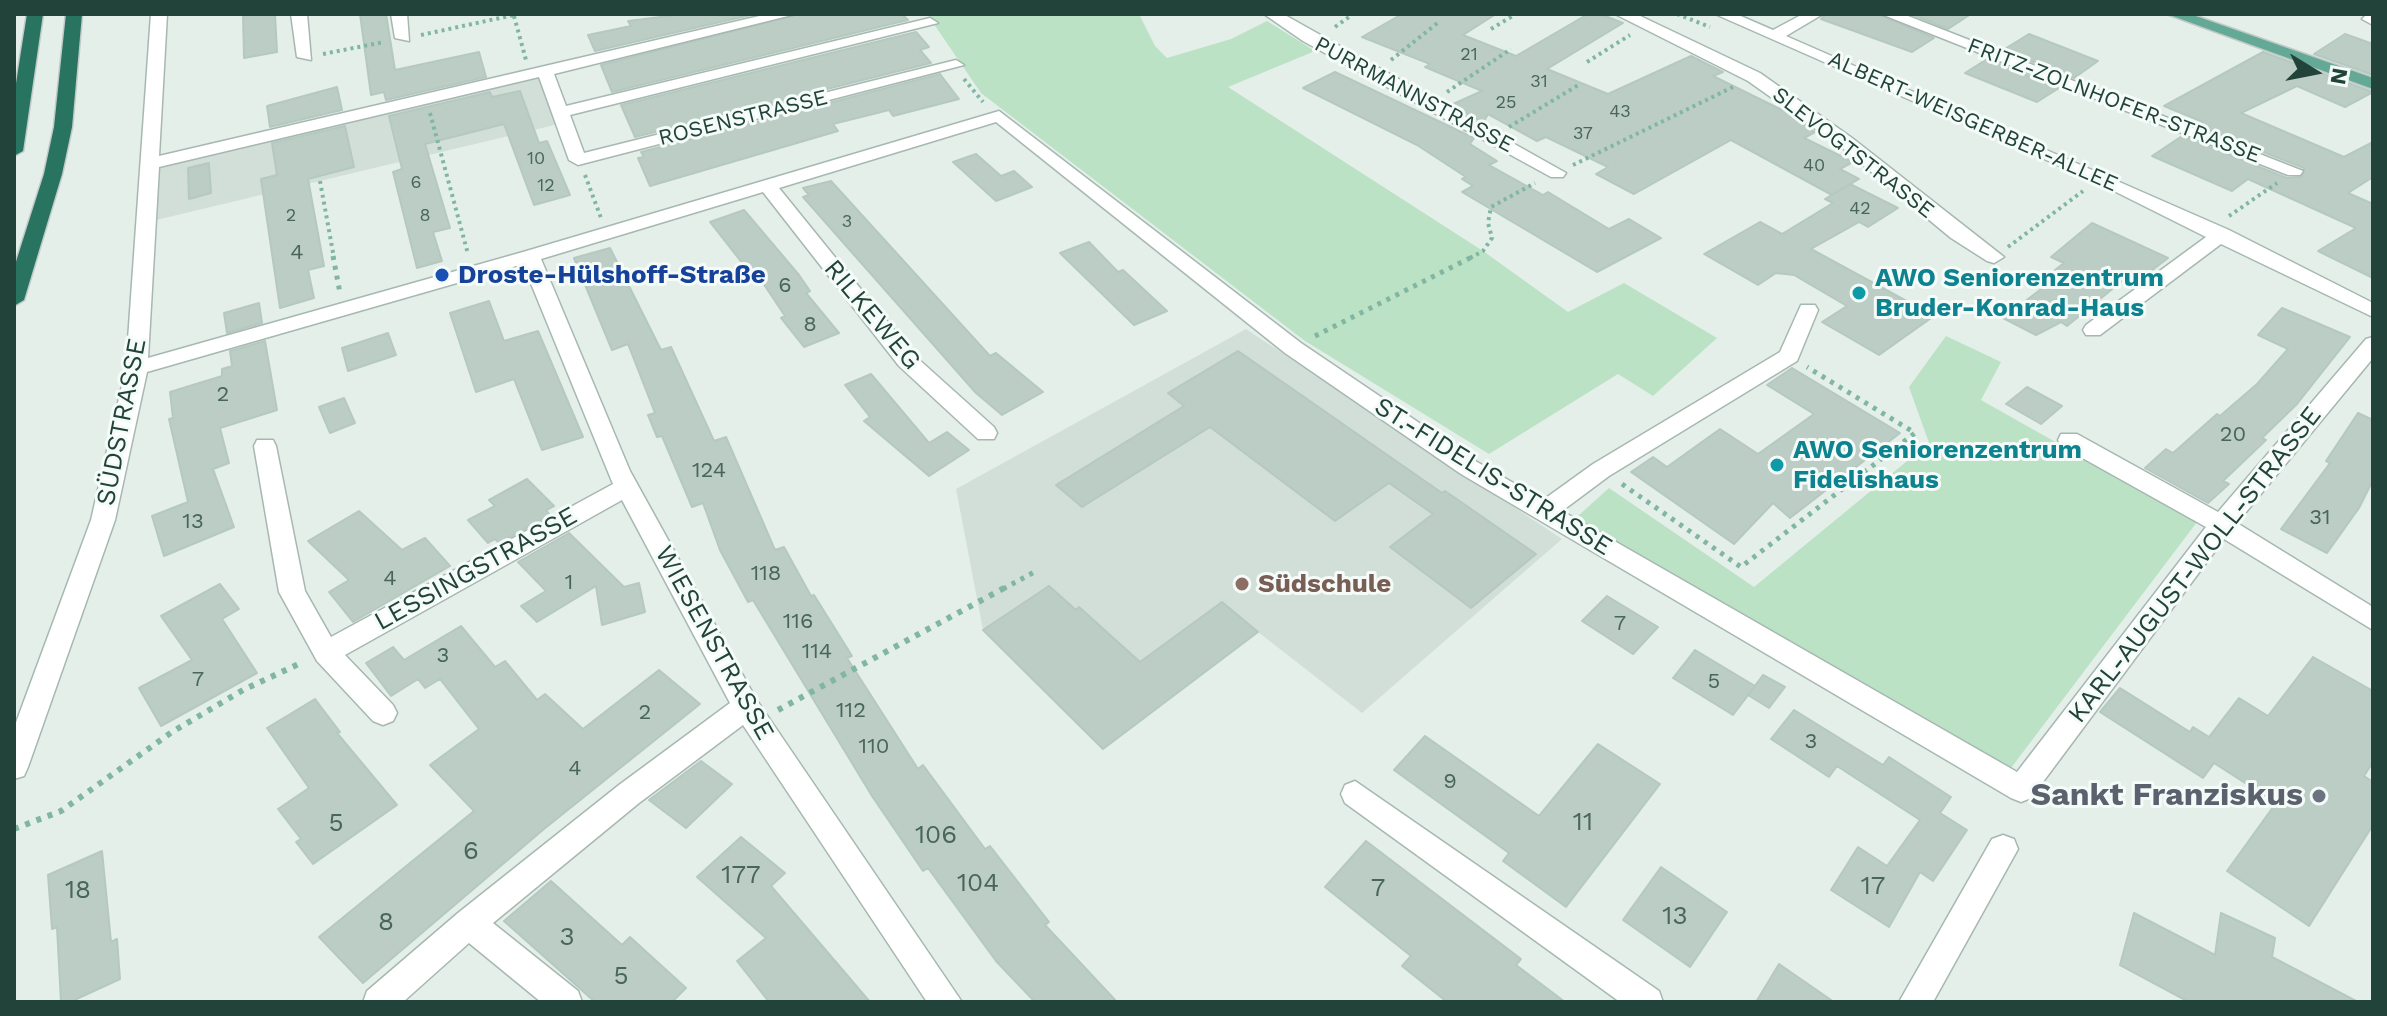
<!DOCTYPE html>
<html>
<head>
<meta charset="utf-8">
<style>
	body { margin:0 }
	#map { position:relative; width:2387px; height:1016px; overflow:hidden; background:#e4efea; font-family:"Work Sans",sans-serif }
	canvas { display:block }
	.frame { position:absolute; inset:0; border:16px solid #214339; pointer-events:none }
	.north { position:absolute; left:2275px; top:32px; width:80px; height:80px; -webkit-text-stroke:6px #f5fbf8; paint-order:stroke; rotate:100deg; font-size:22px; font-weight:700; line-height:32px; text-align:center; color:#214339 }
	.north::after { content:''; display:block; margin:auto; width:28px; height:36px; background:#214339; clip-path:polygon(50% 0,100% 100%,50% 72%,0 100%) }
</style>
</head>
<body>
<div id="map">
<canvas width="2387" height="1016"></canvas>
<div class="frame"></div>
<div class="north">N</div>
</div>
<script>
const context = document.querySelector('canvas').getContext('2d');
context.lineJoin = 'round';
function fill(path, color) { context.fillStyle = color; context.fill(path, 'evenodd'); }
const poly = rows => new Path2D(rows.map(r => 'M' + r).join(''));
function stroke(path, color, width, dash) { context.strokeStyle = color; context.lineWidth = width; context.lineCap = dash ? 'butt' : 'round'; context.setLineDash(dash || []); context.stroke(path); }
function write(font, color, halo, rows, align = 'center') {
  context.font = font + ' "Work Sans",sans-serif'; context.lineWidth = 6; context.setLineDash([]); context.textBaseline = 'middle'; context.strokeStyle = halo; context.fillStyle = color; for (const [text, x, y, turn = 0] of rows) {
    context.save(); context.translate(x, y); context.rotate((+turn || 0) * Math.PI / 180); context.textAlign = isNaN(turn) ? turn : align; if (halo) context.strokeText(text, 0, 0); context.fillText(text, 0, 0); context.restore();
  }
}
fill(poly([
	[545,72,563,123,148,222,152,163],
	[1246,329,1562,539,1362,713,1258,632,1103,749,983,630,956,489]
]), '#d2dfd9');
fill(poly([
	[927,14,1139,14,1155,46,1167,58,1231,39,1267,21,1315,51,1228,87,1483,251,1568,312,1624,283,1717,338,1653,396,1618,374,1489,454,1305,341,981,93],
	[1946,336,2001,362,1981,400,2197,522,2011,768,1568,525,1609,488,1754,587,1929,443,1909,387]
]), '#bbe2c4');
const building = poly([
	[243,14,275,14,277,52,244,58,243,14],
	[360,14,386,14,395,70,479,52,486,77,386,100,384,92,371,95,360,14],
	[685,14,755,14,595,51,588,35,631,26,628,21,685,14],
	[799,14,902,14,908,20,612,92,601,65,799,14],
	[1402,14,1496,14,1463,35,1516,56,1588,14,1600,14,1623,23,1547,69,1608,94,1691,56,1723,72,1713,76,1788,113,1815,132,1804,138,1853,162,1840,169,1859,179,1832,195,1731,140,1634,194,1596,174,1608,167,1546,137,1537,141,1488,114,1483,123,1451,105,1482,91,1425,67,1430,64,1362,37,1402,14],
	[1826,14,1878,14,1934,38,1912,52,1821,19,1826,14],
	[1911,14,1971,14,1948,29,1911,14],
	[916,32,929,47,920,50,931,63,635,137,621,105,916,32],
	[2029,34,2098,61,2074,78,2003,50,2029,34],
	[2345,34,2373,44,2373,75,2314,54,2345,34],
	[2263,52,2373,92,2345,107,2297,86,2241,113,2344,157,2373,142,2373,177,2348,193,2373,204,2373,278,2318,251,2356,228,2248,179,2232,191,2152,156,2182,136,2287,178,2302,177,2304,168,2197,126,2203,122,2164,106,2263,52],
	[1987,59,2059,88,2037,102,1965,73,1987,59],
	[1335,72,1474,138,1470,144,1497,161,1489,165,1543,195,1548,192,1609,229,1629,219,1661,238,1597,272,1462,192,1473,186,1462,179,1466,177,1417,145,1303,88,1335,72],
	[940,74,959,99,893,116,889,110,833,124,838,131,650,186,638,158,644,157,641,152,940,74],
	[337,87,342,110,270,127,267,106,337,87],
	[520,91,539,143,547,141,570,195,534,205,504,124,425,144,450,228,433,232,442,261,417,268,393,172,402,169,389,116,490,92,492,97,520,91],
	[345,126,354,167,308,179,324,266,308,270,314,298,280,308,261,179,277,175,272,143,345,126],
	[976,154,1001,176,1014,171,1032,187,996,201,953,162,976,154],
	[209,163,211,193,189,199,188,168,209,163],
	[831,181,990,356,996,353,1043,392,1002,415,976,393,803,197,809,195,803,188,831,181],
	[1850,184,1898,208,1868,227,1859,222,1811,249,1934,316,1879,355,1822,322,1847,306,1794,275,1776,273,1758,285,1704,254,1760,222,1782,234,1833,203,1825,199,1850,184],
	[744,210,799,275,810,291,806,293,839,333,804,347,781,318,785,316,761,280,757,282,710,222,744,210],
	[2092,223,2168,258,2142,278,2132,273,2067,326,2061,322,2036,335,2003,318,2061,274,2055,270,2064,263,2051,257,2092,223],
	[1089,242,1118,272,1123,270,1167,311,1134,325,1060,253,1089,242],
	[610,248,661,350,671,347,714,441,726,437,775,550,784,547,811,596,814,595,852,656,847,658,918,769,923,765,985,849,990,846,1049,922,1045,925,1117,1002,1035,1002,996,961,928,868,923,871,872,796,753,600,748,602,720,550,703,503,692,507,662,436,657,437,648,415,655,413,628,344,612,350,574,258,610,248],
	[489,301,504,341,538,331,583,437,542,450,514,379,476,392,450,313,489,301],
	[259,303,262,323,227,333,224,313,259,303],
	[2282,308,2350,337,2297,404,2262,438,2266,440,2223,481,2229,484,2208,503,2145,468,2166,449,2173,453,2217,414,2220,416,2257,384,2288,349,2258,335,2282,308],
	[388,333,396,355,348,371,342,348,388,333],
	[265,341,277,410,220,428,229,463,213,469,234,527,164,556,152,516,188,502,169,419,173,418,170,392,222,376,222,369,232,366,230,351,265,341],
	[1238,351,1442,493,1445,491,1536,554,1471,608,1390,547,1433,514,1389,483,1335,521,1210,427,1082,507,1056,485,1184,406,1168,393,1238,351],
	[1792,368,1900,433,1790,518,1773,503,1734,544,1631,472,1653,457,1667,467,1720,429,1758,454,1814,414,1767,385,1792,368],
	[871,374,929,443,947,432,969,450,929,476,864,421,870,417,845,385,871,374],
	[2027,387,2062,406,2041,424,2006,404,2027,387],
	[344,398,355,423,330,433,319,407,344,398],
	[2358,413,2373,420,2373,480,2359,508,2327,553,2281,529,2330,463,2326,461,2358,413],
	[527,479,554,506,546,510,550,515,499,543,495,539,488,543,468,520,495,506,489,500,527,479],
	[359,511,402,550,425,538,450,566,353,622,329,592,349,580,308,541,359,511],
	[569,533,624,587,639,583,645,612,602,625,596,586,537,622,521,606,546,591,518,562,569,533],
	[220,584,239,609,222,619,257,673,161,726,139,688,192,660,161,616,220,584],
	[1049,586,1076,610,1079,607,1140,662,1222,602,1258,632,1103,749,983,630,1049,586],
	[1607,596,1658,627,1633,654,1582,621,1607,596],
	[461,626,495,667,505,661,537,700,545,694,583,729,659,670,700,704,544,829,363,983,319,937,474,811,430,765,479,729,440,679,425,688,418,679,391,696,366,663,393,647,404,660,461,626],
	[1695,650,1755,686,1733,715,1673,678,1695,650],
	[2313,657,2373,691,2373,762,2364,776,2373,782,2373,825,2309,926,2227,871,2276,803,2214,763,2203,778,2100,712,2120,688,2190,732,2193,727,2209,737,2239,698,2268,716,2313,657],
	[1763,675,1785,687,1769,708,1748,695,1763,675],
	[315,699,340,732,337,733,397,805,313,864,296,842,301,839,278,809,309,788,267,728,315,699],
	[1794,710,1883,765,1889,757,1951,797,1940,813,1967,830,1933,881,1920,872,1889,927,1831,890,1858,847,1887,866,1920,820,1837,766,1829,777,1771,739,1794,710],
	[1425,736,1539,816,1598,744,1660,784,1566,907,1503,861,1509,853,1394,770,1425,736],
	[701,761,732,784,686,828,649,800,701,761],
	[741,837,785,873,771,886,870,1002,769,1002,737,961,766,938,697,877,741,837],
	[1366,841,1521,959,1516,965,1565,1002,1447,1002,1402,966,1411,956,1325,887,1366,841],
	[102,851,111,942,117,939,120,979,70,1002,61,1002,57,927,52,929,48,875,102,851],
	[1661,867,1727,912,1690,967,1623,920,1661,867],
	[551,881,622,945,630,937,686,988,672,1002,595,1002,504,921,551,881],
	[2134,913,2215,955,2221,913,2275,938,2272,957,2358,1002,2189,1002,2120,965,2134,913],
	[1779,964,1834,1002,1756,1002,1779,964]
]);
fill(building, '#bccdc5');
stroke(building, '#b5c9c0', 2);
const minor = poly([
	[151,14,167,14,159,156,768,14,796,14,554,74,566,106,930,18,938,23,570,115,584,153,956,60,964,65,578,165,569,160,539,77,159,167,148,358,523,252,999,111,1301,343,1477,462,1543,500,1593,464,1780,352,1801,305,1815,305,1818,310,1797,361,1609,476,1562,511,2017,772,2206,527,2061,446,2058,440,2061,434,2077,434,2218,512,2366,339,2373,337,2373,358,2237,523,2373,607,2373,630,2224,539,2031,798,2021,802,2011,798,1461,474,1285,353,996,122,779,188,915,356,994,427,997,433,994,439,978,439,899,366,763,192,541,259,630,471,756,699,962,1002,927,1002,743,725,639,803,493,923,578,991,582,1002,541,1002,469,943,403,1002,363,1002,367,991,458,913,619,785,730,703,622,500,345,655,393,705,397,713,393,721,383,725,373,721,317,661,279,592,254,446,257,440,273,440,276,446,305,591,331,637,613,484,523,264,147,372,115,520,28,767,24,776,14,779,14,728,91,520,126,368,151,14],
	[291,14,307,14,311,60,297,57,291,14],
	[391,14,407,14,409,41,395,38,391,14],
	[1264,14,1283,14,1566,173,1563,177,1551,177,1303,41,1264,14],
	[1615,14,1636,14,1760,73,1852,138,2004,257,1994,263,1987,261,1951,238,1840,146,1748,81,1615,14],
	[1715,14,1736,14,1773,30,1803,14,1823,14,1786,36,2229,230,2373,303,2373,317,2221,244,2100,335,2086,335,2083,330,2086,325,2206,237,2094,181,1715,14],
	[1881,14,1903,14,2303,171,2300,175,2288,175,1881,14],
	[2373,15,2373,25,2362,19,2365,16,2373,15],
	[1355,781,1659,991,1663,1002,1620,1002,1345,803,1341,794,1345,785,1355,781],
	[2003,835,2014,839,2018,849,1933,1002,1899,1002,1992,839,2003,835]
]);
const major = poly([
	[2167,14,2190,14,2373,78,2373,89,2167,14]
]);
const highway = poly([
	[27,14,43,14,23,151,14,156,14,96,27,14],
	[66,14,82,14,72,127,62,174,24,300,14,306,14,268,44,174,54,127,66,14]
]);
stroke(minor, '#a6b8b1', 3);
stroke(major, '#c1cac8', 3);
stroke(highway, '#c1cac8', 3);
stroke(poly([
	[1677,14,1710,27],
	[514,16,526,60],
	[1335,27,1353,14],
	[1491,29,1516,14],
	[421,35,514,15],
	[323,54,384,42],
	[1391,60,1440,21],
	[1587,62,1630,35],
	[964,79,983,102],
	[1447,92,1511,49],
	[430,113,468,254],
	[1509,127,1580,84],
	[1573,165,1733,87],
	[585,175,601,218],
	[320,181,334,258],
	[2229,216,2277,183],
	[2008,247,2083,191],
	[1470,258,1483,251,1492,238,1488,223,1491,207,1535,183]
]), '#81b6a3', 4, [3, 4]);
stroke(poly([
	[333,256,340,293],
	[1315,336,1474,256],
	[1622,484,1741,567,1915,433,1807,367],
	[1003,589,1038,570]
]), '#81b6a3', 5, [4, 6]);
stroke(poly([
	[778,710,1006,587],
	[14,829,61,811,172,732,243,690,303,662]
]), '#81b6a3', 6, [5, 7]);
fill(minor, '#fff');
fill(major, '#64a995');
fill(highway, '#297361');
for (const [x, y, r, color] of [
	[442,275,8,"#1a4fb4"],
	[1859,293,8,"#0f9aa8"],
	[1777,465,8,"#0f9aa8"],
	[1242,584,8,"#8d6e63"],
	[2319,796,8,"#6b7280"]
]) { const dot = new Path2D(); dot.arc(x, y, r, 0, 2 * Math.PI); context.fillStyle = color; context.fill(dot); stroke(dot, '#f5fbf8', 3); }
write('18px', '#48665c', null, [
	["21",1469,55],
	["31",1539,82],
	["25",1506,103],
	["43",1620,112],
	["37",1583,134],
	["10",536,159],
	["40",1814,166],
	["6",416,183],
	["12",546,186],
	["42",1860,209],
	["2",291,216],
	["8",425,216],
	["3",847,222]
]);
write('22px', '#214339', '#f5fbf8', [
	["PURRMANNSTRASSE",1414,95,28],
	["FRITZ-ZOLNHOFER-STRASSE",2114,101,21],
	["ROSENSTRASSE",743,118,-14],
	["ALBERT-WEISGERBER-ALLEE",1973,122,24],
	["SLEVOGTSTRASSE",1853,153,38]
]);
write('22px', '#48665c', null, [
	["4",297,253],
	["6",785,286],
	["8",810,325],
	["2",223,395],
	["20",2233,435],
	["124",709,471],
	["31",2320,518],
	["13",193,522],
	["118",766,574],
	["4",390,579],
	["1",569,583],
	["116",798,622],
	["7",1620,624],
	["114",817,652],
	["3",443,656],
	["7",198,680],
	["5",1714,682],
	["112",851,711],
	["2",645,713],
	["3",1811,742],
	["110",874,747],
	["4",575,769],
	["9",1450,782]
]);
write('bold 26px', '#164399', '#f5fbf8', [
	["Droste-Hülshoff-Straße",458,275]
], 'left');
write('bold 26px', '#0d838f', '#f5fbf8', [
	["AWO Seniorenzentrum",1875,278],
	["Bruder-Konrad-Haus",1875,308],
	["AWO Seniorenzentrum",1793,450],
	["Fidelishaus",1793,480]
], 'left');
write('26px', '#214339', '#f5fbf8', [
	["RILKEWEG",872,315,50],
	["SÜDSTRASSE",122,422,-79],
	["ST.-FIDELIS-STRASSE",1493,477,32],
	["KARL-AUGUST-WOLL-STRASSE",2195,565,-52],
	["LESSINGSTRASSE",476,569,-29],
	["WIESENSTRASSE",714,643,61]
]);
write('bold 26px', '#785e54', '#f5fbf8', [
	["Südschule",1258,584]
], 'left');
write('26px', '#48665c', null, [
	["11",1583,822],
	["5",336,823],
	["106",936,835],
	["6",471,851],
	["177",741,875],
	["104",978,883],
	["17",1873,886],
	["7",1378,888],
	["18",78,890],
	["13",1675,916],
	["8",386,922],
	["3",567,937],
	["5",621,976]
]);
write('bold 32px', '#5b616d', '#f5fbf8', [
	["Sankt Franziskus",2303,796]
], 'right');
</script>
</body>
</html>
